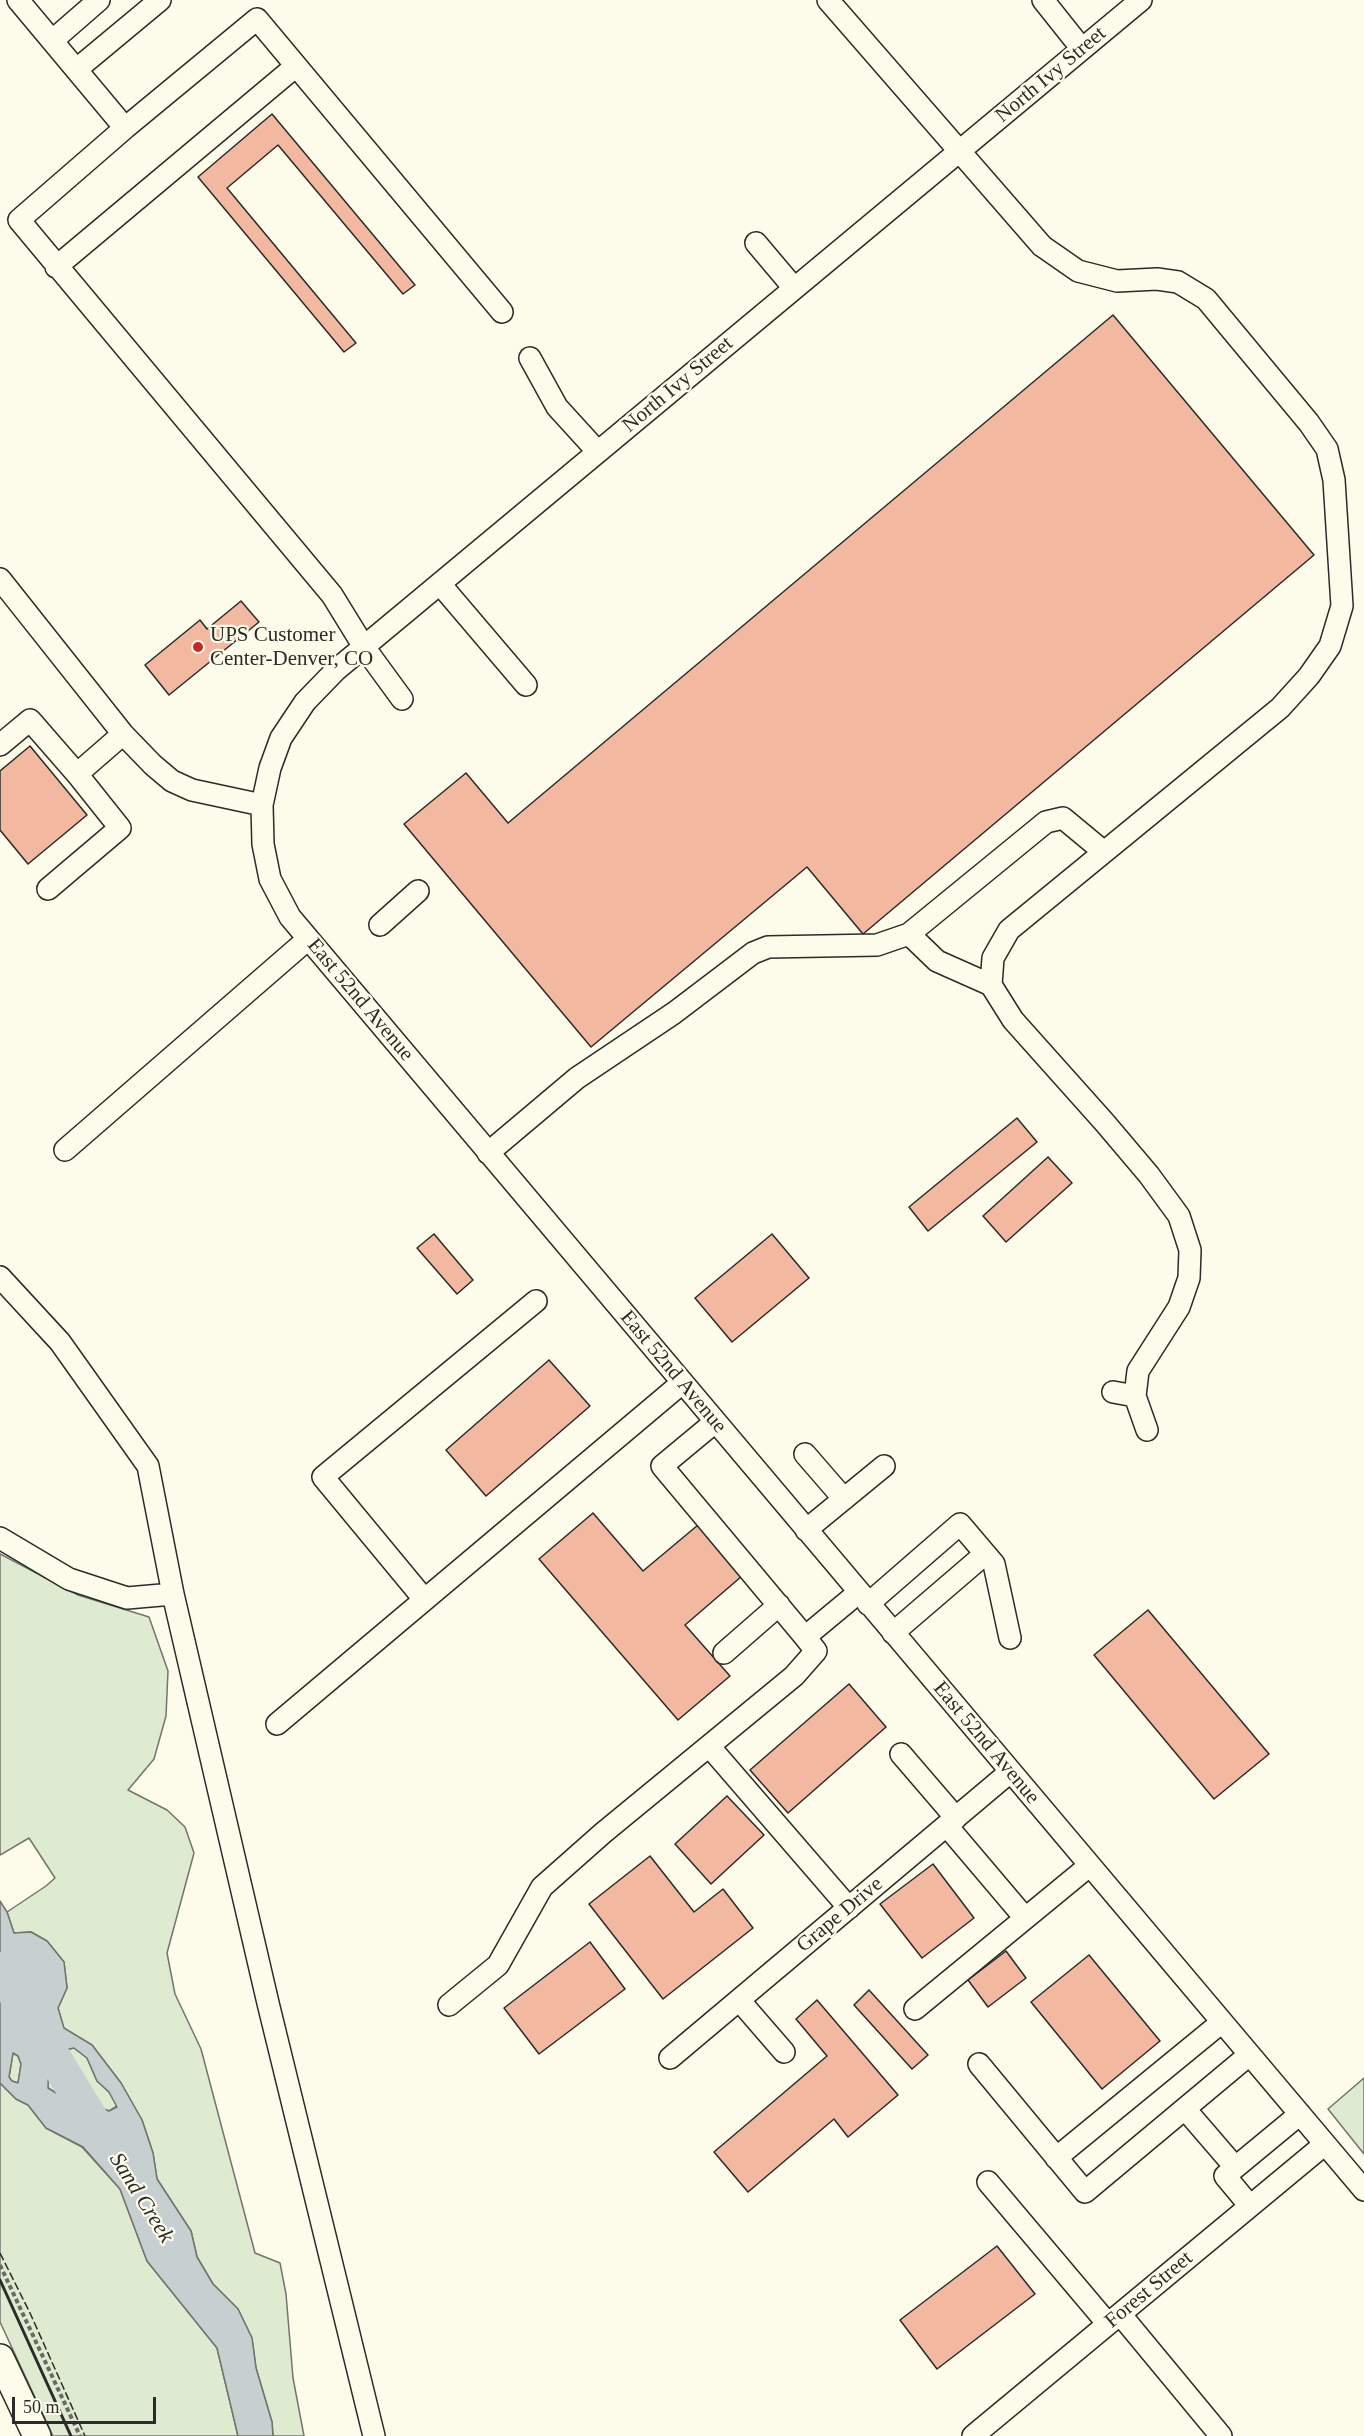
<!DOCTYPE html>
<html>
<head>
<meta charset="utf-8">
<style>
	body { margin:0 }
	#map { position:relative; width:1364px; height:2436px; overflow:hidden; background:#fdfbea; font-family:"Times New Roman",serif }
	canvas { display:block }
	.scale { position:absolute; left:12px; top:2397px; width:144px; height:27px; box-sizing:border-box; border:3px solid #2b2b2b; border-top:0; padding-left:8px; font-size:18px; line-height:21px; white-space:nowrap; color:#2b2b2b; -webkit-text-stroke:4px #fdfbea; paint-order:stroke }
</style>
</head>
<body>
<div id="map">
<canvas width="1364" height="2436"></canvas>
<div class="scale">50 m</div>
</div>
<script>
const context = document.querySelector('canvas').getContext('2d');
context.lineJoin = 'round';
function fill(path, color) { context.fillStyle = color; context.fill(path, 'evenodd'); }
const poly = rows => new Path2D(rows.map(r => 'M' + r).join(''));
function stroke(path, color, width, dash) { context.strokeStyle = color; context.lineWidth = width; context.lineCap = dash ? 'butt' : 'round'; context.setLineDash(dash || []); context.stroke(path); }
function write(font, color, halo, rows, align = 'center') {
  context.font = font + ' "Times New Roman",serif'; context.lineWidth = 4.5; context.setLineDash([]); context.textBaseline = 'middle'; context.strokeStyle = halo; context.fillStyle = color; for (const [text, x, y, turn = 0] of rows) {
    context.save(); context.translate(x, y); context.rotate((+turn || 0) * Math.PI / 180); context.textAlign = isNaN(turn) ? turn : align; if (halo) context.strokeText(text, 0, 0); context.fillText(text, 0, 0); context.restore();
  }
}
const green = poly([
	[0,1554,78,1595,149,1617,168,1671,166,1716,154,1759,128,1790,167,1810,185,1827,194,1853,167,1953,175,1994,201,2049,255,2253,280,2263,286,2294,293,2378,304,2436,273,2436,272,2422,256,2368,252,2338,238,2309,213,2284,197,2257,191,2231,157,2179,153,2153,142,2120,121,2083,92,2045,64,2029,58,2008,67,1988,64,1962,47,1941,31,1932,14,1933,7,1912,46,1886,55,1878,29,1838,0,1855,0,1554],
	[74,2048,87,2058,97,2081,109,2092,117,2106,109,2111,93,2105,76,2105,48,2088,49,2059,60,2051,74,2048],
	[13,2053,18,2056,21,2064,18,2083,12,2081,9,2077,13,2053],
	[1364,2078,1364,2154,1328,2109,1364,2078],
	[0,2083,16,2099,28,2105,46,2128,82,2147,120,2189,147,2261,217,2348,238,2436,53,2436,0,2322,0,2083]
]);
fill(green, '#deebd1');
stroke(green, '#74746e', 1.5);
const water = poly([
	[0,1901,7,1912,14,1933,31,1932,47,1941,64,1962,67,1988,58,2008,64,2028,92,2045,121,2083,142,2120,153,2153,157,2179,191,2231,197,2257,213,2284,238,2309,252,2338,256,2368,272,2422,273,2436,238,2436,217,2348,147,2261,120,2189,83,2147,46,2128,28,2105,16,2099,0,2083,0,1901],
	[74,2048,87,2058,97,2081,109,2092,117,2107,109,2111,93,2105,76,2105,48,2088,49,2059,60,2051,74,2048],
	[13,2053,18,2056,21,2064,18,2083,12,2081,9,2077,13,2053]
]);
fill(water, '#c7d0d0');
stroke(water, '#74746e', 1.5);
stroke(poly([
	[0,1969,108,2146]
]), '#c7d0d0', 34);
const building = poly([
	[272,114,415,285,403,294,278,145,227,188,356,343,344,352,198,177,272,114],
	[1113,315,1314,555,863,934,807,867,591,1047,404,824,466,773,508,823,1113,315],
	[241,601,259,622,169,695,145,665,200,620,207,629,241,601],
	[30,746,87,815,28,864,0,830,0,771,30,746],
	[1017,1118,1037,1142,928,1231,909,1207,1017,1118],
	[1048,1157,1072,1183,1006,1242,983,1216,1048,1157],
	[434,1234,473,1280,457,1294,417,1248,434,1234],
	[772,1234,809,1278,732,1342,695,1298,772,1234],
	[549,1360,590,1406,486,1496,446,1450,549,1360],
	[593,1513,643,1571,698,1525,742,1576,685,1625,730,1676,678,1720,539,1559,593,1513],
	[1148,1610,1269,1754,1214,1799,1094,1655,1148,1610],
	[849,1684,886,1727,788,1813,750,1770,849,1684],
	[727,1796,764,1835,711,1884,675,1844,727,1796],
	[650,1856,694,1912,723,1889,753,1928,663,1999,589,1904,650,1856],
	[933,1864,974,1918,922,1958,880,1904,933,1864],
	[590,1942,625,1989,539,2054,504,2008,590,1942],
	[1006,1951,1026,1978,988,2007,968,1980,1006,1951],
	[1089,1955,1160,2041,1102,2089,1031,2002,1089,1955],
	[869,1990,928,2055,912,2069,854,2005,869,1990],
	[817,2000,898,2095,848,2137,834,2119,748,2192,714,2152,827,2056,796,2019,817,2000],
	[997,2246,1035,2294,937,2369,900,2320,997,2246]
]);
fill(building, '#f2b8a0');
stroke(building, '#2b2b2b', 1.5);
const minor = poly([
	[18,0,125,128,19,220,332,595,364,647,402,699],
	[828,0,1042,246,1078,271,1117,281,1157,279,1178,282,1206,299,1309,423,1327,449,1334,480,1342,606,1330,646,1309,676,1280,708,1009,930,993,958,991,985,1013,1020,1105,1123,1149,1175,1179,1216,1190,1250,1189,1278,1179,1307,1138,1371,1135,1396,1147,1430],
	[1043,0,1082,49],
	[1141,0,336,670,305,702,281,738,270,768,262,805,263,844,270,879,290,917,1364,2190],
	[53,40,99,0],
	[77,69,160,0],
	[125,128,257,19,502,312],
	[756,243,794,288],
	[56,267,296,66],
	[530,358,557,407,598,452],
	[0,579,123,734,153,765,172,781,192,790,262,805],
	[440,584,526,685],
	[0,745,30,720,77,774,123,734],
	[48,889,120,828,77,774],
	[380,925,418,891],
	[909,934,937,961,991,985],
	[65,1150,308,939],
	[488,1153,577,1078,674,1013,753,953,768,947,877,945,909,934,1046,822,1063,818,1104,852],
	[0,1277,60,1342,148,1466,173,1594,268,2003,374,2436],
	[1113,1392,1135,1396],
	[715,1422,662,1466,805,1637,858,1593],
	[805,1454,844,1499],
	[806,1530,884,1466],
	[0,1538,69,1579,127,1598,173,1594],
	[424,1599,323,1477,536,1301],
	[868,1604,960,1524,994,1564,1010,1638],
	[893,1633,985,1554],
	[724,1653,779,1605],
	[277,1724,682,1383],
	[709,1746,849,1908],
	[901,1754,956,1818],
	[947,1826,1025,1918],
	[739,2000,784,2052],
	[449,2005,498,1965,542,1887,603,1833,794,1676,816,1651,805,1637],
	[915,2009,1089,1866],
	[670,2058,1010,1772],
	[979,2064,1085,2192,1249,2055],
	[1185,2109,1235,2167],
	[1056,2158,1222,2022],
	[988,2182,1108,2324],
	[1250,2206,1225,2176,1300,2114],
	[1120,2314,1221,2436],
	[973,2436,1325,2144]
]);
const major = poly([
	[0,2358,37,2436]
]);
stroke(minor, '#2b2b2b', 24);
stroke(major, '#2b2b2b', 30);
stroke(poly([
	[0,2265,80,2436]
]), '#6a6964', 4, [4.5, 3]);
stroke(minor, '#fdfbea', 21);
stroke(major, '#fdfbea', 27);
stroke(poly([
	[0,2253,30,2313,85,2436]
]), '#2b2b2b', 1.5, [8, 3]);
stroke(poly([
	[0,2280,71,2436]
]), '#2b2b2b', 3);
for (const [x, y, r, color] of [
	[198,647,6,"#c62828"]
]) { const dot = new Path2D(); dot.arc(x, y, r, 0, 2 * Math.PI); context.fillStyle = color; context.fill(dot); stroke(dot, '#fdfbea', 2); }
write('21px', '#2b2b2b', '#fdfbea', [
	["North Ivy Street",1051,75,-40],
	["North Ivy Street",678,385,-40],
	["East 52nd Avenue",360,1000,50],
	["East 52nd Avenue",673,1372,50],
	["East 52nd Avenue",986,1743,50],
	["Grape Drive",840,1915,-40],
	["Forest Street",1149,2290,-40]
]);
write('21px', '#2b2b2b', '#fdfbea', [
	["UPS Customer",210,635],
	["Center-Denver, CO",210,659]
], 'left');
write('italic 22px', '#2b2b2b', '#fdfbea', [
	["Sand Creek",141,2198,58]
]);
</script>
</body>
</html>
